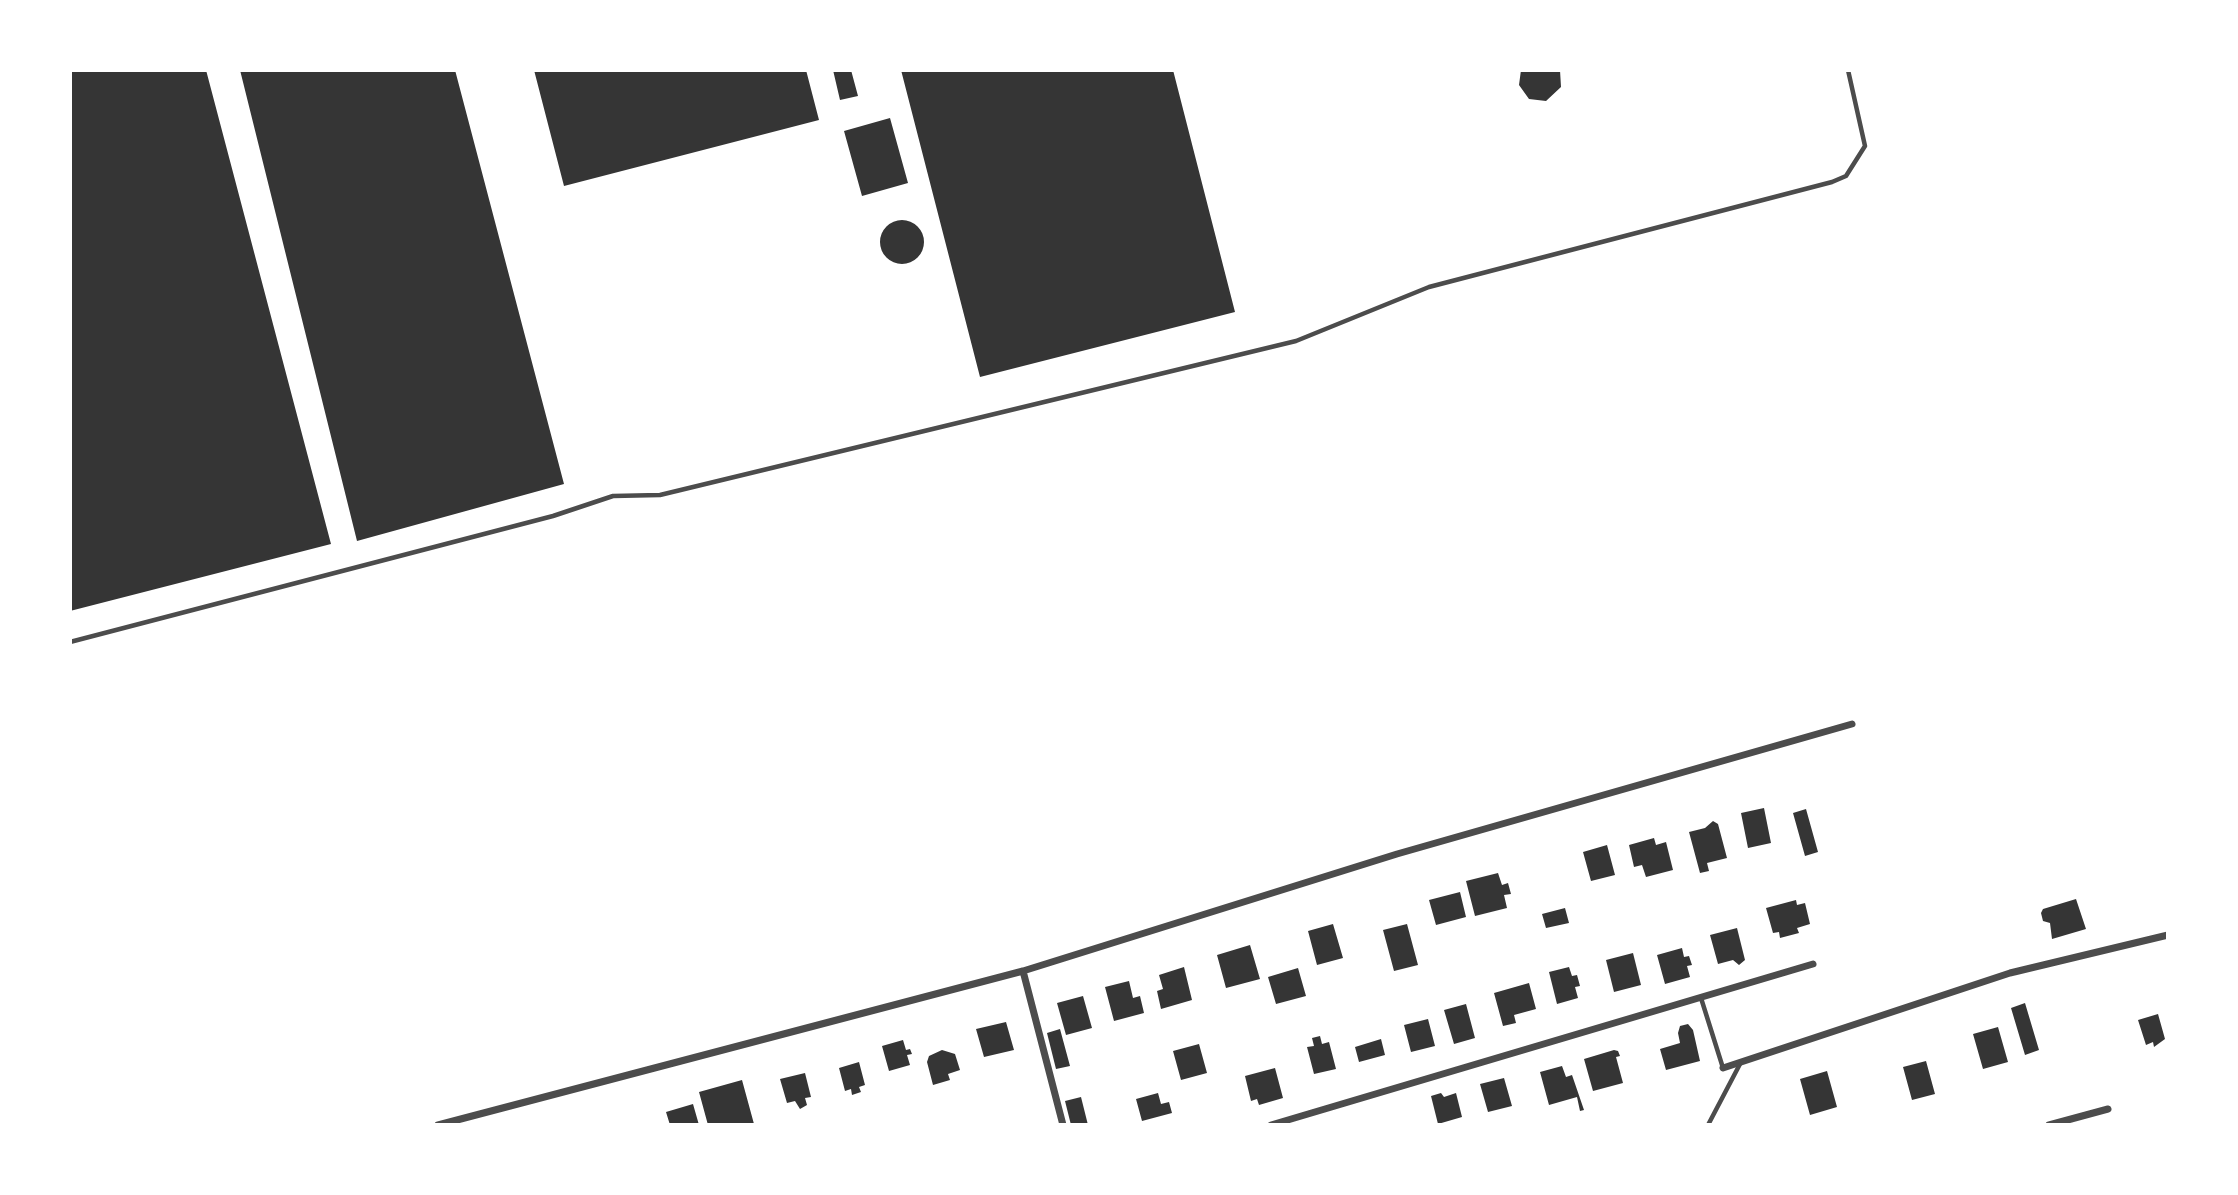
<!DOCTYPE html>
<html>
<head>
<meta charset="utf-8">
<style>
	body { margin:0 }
	#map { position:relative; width:2238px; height:1195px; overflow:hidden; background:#fff; font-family:Mulish,sans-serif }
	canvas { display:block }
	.frame { position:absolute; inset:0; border:72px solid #fff; pointer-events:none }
</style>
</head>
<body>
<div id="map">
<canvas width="2238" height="1195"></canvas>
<div class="frame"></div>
</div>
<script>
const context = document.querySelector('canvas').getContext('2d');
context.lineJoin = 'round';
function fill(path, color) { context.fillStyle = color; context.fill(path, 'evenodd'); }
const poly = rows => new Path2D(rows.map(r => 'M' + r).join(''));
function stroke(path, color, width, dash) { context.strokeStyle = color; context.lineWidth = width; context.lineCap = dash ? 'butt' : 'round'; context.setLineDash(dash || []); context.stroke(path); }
fill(poly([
	[70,70,206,70,331,544,70,611],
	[240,70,455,70,564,484,357,541],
	[534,70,806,70,819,120,564,186],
	[833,70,851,70,858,96,840,100],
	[901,70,1173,70,1235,312,980,377],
	[1521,70,1560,70,1561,87,1546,101,1529,99,1519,85],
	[890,118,908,183,862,196,844,131],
	'880 242a22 22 0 1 1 44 0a22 22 0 1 1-44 0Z',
	[1764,808,1771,843,1748,848,1741,813],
	[1806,809,1818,852,1805,856,1793,813],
	[1713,821,1718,824,1727,858,1707,863,1709,871,1700,873,1689,832,1705,828],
	[1654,838,1656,845,1666,842,1673,870,1646,877,1642,865,1634,867,1629,845],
	[1607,845,1615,875,1591,881,1583,852],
	[1498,873,1502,885,1508,883,1511,894,1504,895,1507,908,1475,916,1466,881],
	[1460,892,1466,917,1436,925,1429,900],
	[2076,899,2086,929,2052,939,2050,923,2043,921,2041,913,2043,909],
	[1796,900,1797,905,1805,903,1810,924,1797,928,1799,933,1780,938,1779,932,1773,933,1766,908],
	[1565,908,1569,923,1546,928,1542,914],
	[1333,924,1343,958,1317,965,1308,931],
	[1407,924,1418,965,1394,971,1383,930],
	[1737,928,1745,960,1739,965,1733,960,1718,964,1710,935],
	[1250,945,1260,979,1226,988,1217,955],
	[1682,948,1684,957,1689,956,1692,965,1687,966,1690,977,1665,984,1657,955],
	[1633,953,1641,985,1614,992,1606,960],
	[1184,967,1192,1000,1161,1009,1157,991,1163,989,1159,975],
	[1569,967,1572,976,1577,975,1580,986,1575,987,1578,998,1557,1004,1549,972],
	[1298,968,1306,996,1276,1004,1268,977],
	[1129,981,1133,998,1140,996,1144,1013,1114,1021,1105,987],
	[1529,983,1536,1009,1514,1015,1516,1023,1503,1026,1494,993],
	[1083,996,1092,1028,1066,1035,1057,1003],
	[2025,1003,2039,1050,2025,1055,2011,1008],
	[1466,1004,1475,1038,1454,1044,1444,1010],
	[2158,1014,2165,1039,2154,1047,2153,1042,2146,1045,2138,1020],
	[1428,1019,1435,1046,1411,1052,1404,1025],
	[1006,1022,1014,1050,984,1057,976,1029],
	[1688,1024,1693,1030,1700,1061,1666,1070,1660,1049,1680,1043,1678,1033,1680,1026],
	[1998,1027,2008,1062,1983,1069,1973,1034],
	[1060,1029,1070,1066,1056,1069,1047,1033],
	[1320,1036,1322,1044,1329,1042,1336,1069,1314,1074,1307,1047,1314,1046,1312,1038],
	[1381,1039,1385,1055,1359,1062,1355,1047],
	[903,1040,906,1050,910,1049,912,1054,907,1055,910,1065,889,1071,882,1046],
	[1199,1044,1207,1073,1181,1080,1173,1051],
	[942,1050,955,1054,960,1070,948,1074,950,1080,933,1085,927,1062,929,1056],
	[1614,1050,1618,1051,1620,1056,1616,1057,1623,1083,1593,1091,1584,1059],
	[1926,1061,1935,1094,1912,1100,1903,1067],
	[859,1062,865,1085,859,1087,861,1092,852,1095,851,1089,845,1091,839,1068],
	[1562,1066,1566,1077,1572,1075,1584,1110,1580,1111,1577,1097,1549,1105,1540,1072],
	[1275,1068,1283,1098,1259,1105,1257,1099,1251,1101,1245,1076],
	[1827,1071,1837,1107,1810,1115,1800,1079],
	[805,1073,811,1097,805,1098,807,1105,800,1109,795,1101,787,1103,780,1079],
	[1504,1078,1512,1106,1488,1112,1480,1084],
	[742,1080,754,1124,708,1125,699,1092],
	[1158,1093,1161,1104,1169,1102,1172,1113,1142,1121,1136,1099],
	[1441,1093,1444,1097,1456,1093,1462,1117,1438,1124,1431,1096],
	[1081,1097,1088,1125,1071,1125,1065,1101],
	[693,1104,699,1125,670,1125,666,1112]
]), '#353535');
stroke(poly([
	[70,642,553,516,613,496,660,495,1296,341,1429,287,1832,182,1846,176,1865,146,1848,70],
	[1701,998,1723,1068],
	[1708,1125,1740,1064]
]), '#4c4c4c', 4.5);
stroke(poly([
	[1023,971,1063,1125],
	[1723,1068,2010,973,2168,935],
	[438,1125,1023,971,1397,854,1852,724],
	[1271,1125,1813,964],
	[2049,1125,2108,1109]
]), '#4c4c4c', 7);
</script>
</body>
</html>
